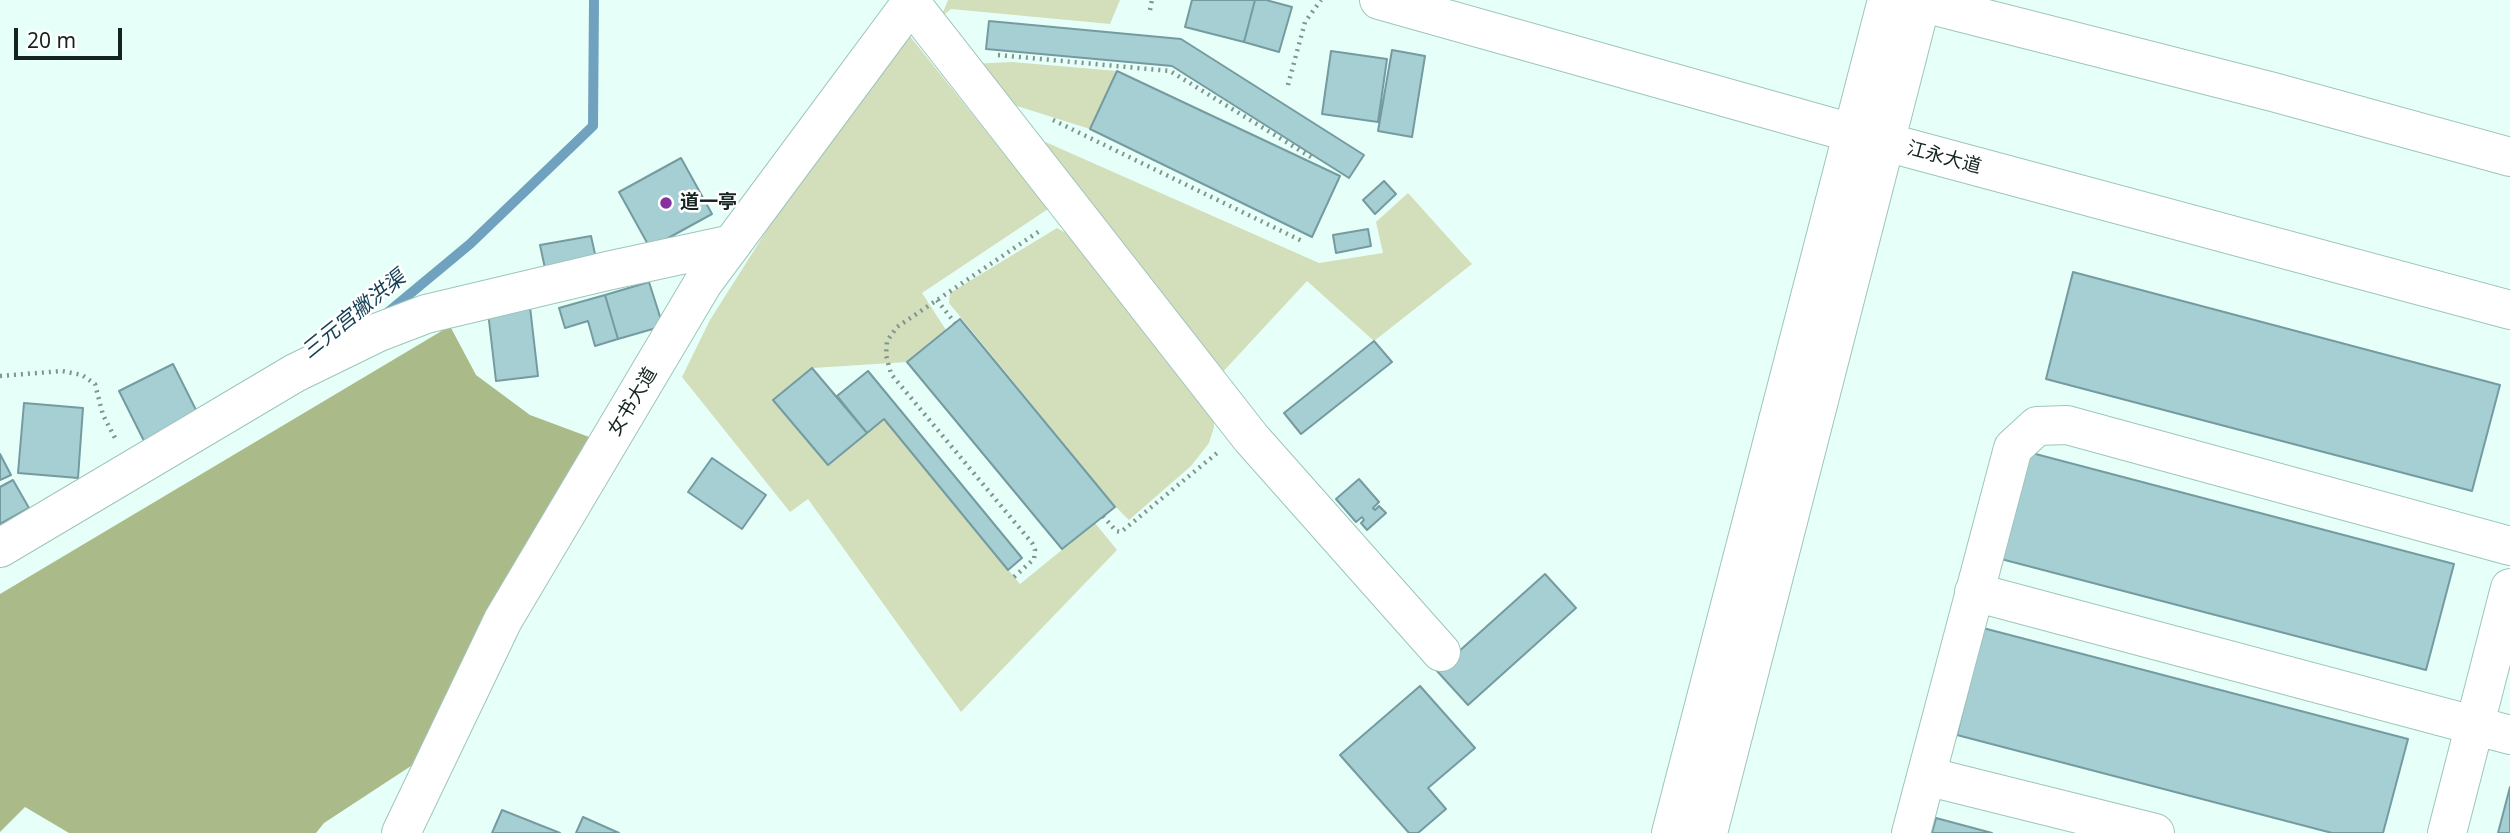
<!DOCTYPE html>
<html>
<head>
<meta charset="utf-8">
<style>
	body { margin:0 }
	#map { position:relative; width:2510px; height:833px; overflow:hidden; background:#e7fff9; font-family:"Noto Sans",sans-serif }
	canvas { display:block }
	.scale { position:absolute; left:14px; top:28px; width:108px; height:32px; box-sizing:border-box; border:4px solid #142420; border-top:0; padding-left:9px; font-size:21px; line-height:24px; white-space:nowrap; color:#142420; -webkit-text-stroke:5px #fff; paint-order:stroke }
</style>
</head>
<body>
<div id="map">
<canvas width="2510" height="833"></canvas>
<div class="scale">20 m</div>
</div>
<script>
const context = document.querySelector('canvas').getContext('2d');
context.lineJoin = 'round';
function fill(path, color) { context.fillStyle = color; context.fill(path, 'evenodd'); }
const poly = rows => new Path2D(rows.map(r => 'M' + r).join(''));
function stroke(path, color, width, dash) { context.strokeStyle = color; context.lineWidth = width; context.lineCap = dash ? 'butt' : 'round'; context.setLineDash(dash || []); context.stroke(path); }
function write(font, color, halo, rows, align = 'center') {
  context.font = font + ' "Noto Sans","Noto Sans SC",sans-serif'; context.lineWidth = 5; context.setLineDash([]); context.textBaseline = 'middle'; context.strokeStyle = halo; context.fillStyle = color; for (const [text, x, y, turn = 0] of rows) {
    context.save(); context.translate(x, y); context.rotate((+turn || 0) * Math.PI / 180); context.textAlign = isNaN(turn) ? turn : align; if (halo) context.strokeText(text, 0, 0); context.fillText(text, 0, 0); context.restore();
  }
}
fill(poly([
	[948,0,1120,0,1110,24,951,9,941,17],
	[909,35,1048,209,922,293,946,330,907,362,813,368,774,400,828,465,884,419,1020,584,1095,523,1117,550,961,712,808,499,790,512,682,377,710,320,772,222],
	[1012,62,1117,71,1090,129,1001,101,972,64],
	[1025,133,1319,263,1383,253,1376,222,1408,193,1472,264,1374,341,1307,281,1220,375],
	[1057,228,1066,233,1213,400,1214,427,1209,443,1191,466,1129,520,1115,506,949,303,950,293]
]), '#d3debb');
fill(poly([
	[450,326,476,375,530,415,608,444,443,745,324,823,316,833,69,833,25,807,0,832,0,594]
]), '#abba89');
stroke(poly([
	[387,313,470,244,593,126,594,0]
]), '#70a2bf', 10);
const building = poly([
	[1192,0,1255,0,1244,42,1185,27,1192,0],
	[1255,0,1266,0,1292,7,1279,52,1244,42,1255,0],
	[989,21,1181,39,1364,155,1349,178,1172,66,986,49,989,21],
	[1392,50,1425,56,1412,137,1378,131,1392,50],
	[1331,51,1387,59,1378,122,1322,114,1331,51],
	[1117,71,1340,176,1312,237,1090,129,1117,71],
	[681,158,712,214,650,248,619,192,681,158],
	[1384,181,1396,194,1375,214,1363,200,1384,181],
	[1368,229,1371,246,1336,253,1333,235,1368,229],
	[591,236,597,263,546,273,540,245,591,236],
	[2073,272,2500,385,2472,491,2046,379,2073,272],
	[649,282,663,326,618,339,605,295,649,282],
	[605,295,618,339,595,346,588,321,565,328,559,308,605,295],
	[530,307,538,376,496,381,488,312,530,307],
	[960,319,1115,507,1062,549,907,362,960,319],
	[1374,341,1392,362,1301,434,1284,413,1374,341],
	[173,364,201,420,147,447,119,391,173,364],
	[812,368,867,433,828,465,773,400,812,368],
	[868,371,1022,558,1008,570,884,419,867,433,837,396,868,371],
	[24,403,83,408,78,478,18,473,24,403],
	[2028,452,2454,564,2426,670,2001,559,2028,452],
	[0,454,11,475,0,480,0,454],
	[712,458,766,495,742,529,688,492,712,458],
	[1359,479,1379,502,1373,508,1375,510,1379,506,1386,513,1367,530,1361,523,1364,520,1362,517,1356,522,1336,499,1359,479],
	[13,480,29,508,0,524,0,487,13,480],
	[1545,574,1576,608,1468,705,1437,671,1545,574],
	[1983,628,2408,739,2383,833,2332,833,1957,735,1983,628],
	[1420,686,1475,748,1428,788,1446,809,1418,833,1409,833,1340,755,1420,686],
	[2510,787,2510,833,2498,833,2510,787],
	[502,810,560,833,492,833,502,810],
	[583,817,619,833,576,833,583,817],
	[1936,818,1992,833,1932,833,1936,818]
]);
fill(building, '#a6cfd4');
stroke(building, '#749ba0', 2);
const minor = poly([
	[911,3,1251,438,1441,652],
	[0,548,295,373,379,332,426,314,607,271,732,244],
	[1974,592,2510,735],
	[1926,776,2155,833],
	[1911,833,2013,448,2037,426,2067,425,2510,546],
	[2447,833,2510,588]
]);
const major = poly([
	[1379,0,1852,133,2510,310],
	[1912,0,2273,92,2510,157],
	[401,833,503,620,703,283,913,0],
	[1671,833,1887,0],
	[1708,833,1921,3]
]);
stroke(minor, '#9ec5bb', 40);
stroke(major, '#9ec5bb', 40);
stroke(poly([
	[1150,10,1152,0],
	[998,55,1170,71,1314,159],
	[1288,85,1305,22,1321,0],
	[1053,120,1302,241],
	[937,300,955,323],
	[0,376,62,371,82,375,95,384,103,415,115,438],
	[1103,516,1116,531,1121,532,1217,453],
	[1014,577,1034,559,1035,550,1032,543,891,374,886,355,887,341,897,327,1041,230]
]), '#819590', 4.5, [2, 5]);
stroke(minor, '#fff', 38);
stroke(major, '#fff', 38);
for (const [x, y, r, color] of [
	[666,203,7,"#87319f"]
]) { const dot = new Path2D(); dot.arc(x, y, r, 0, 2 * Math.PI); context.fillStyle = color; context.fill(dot); stroke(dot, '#fff', 2.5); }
write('19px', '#142420', '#fff', [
	["江永大道",1944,158,15],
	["女书大道",633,402,-59]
]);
write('bold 19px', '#142420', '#fff', [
	["道一亭",680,203]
], 'left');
write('italic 21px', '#133e53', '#fff', [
	["三元宫撇洪渠",354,315,-39]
]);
</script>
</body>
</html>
